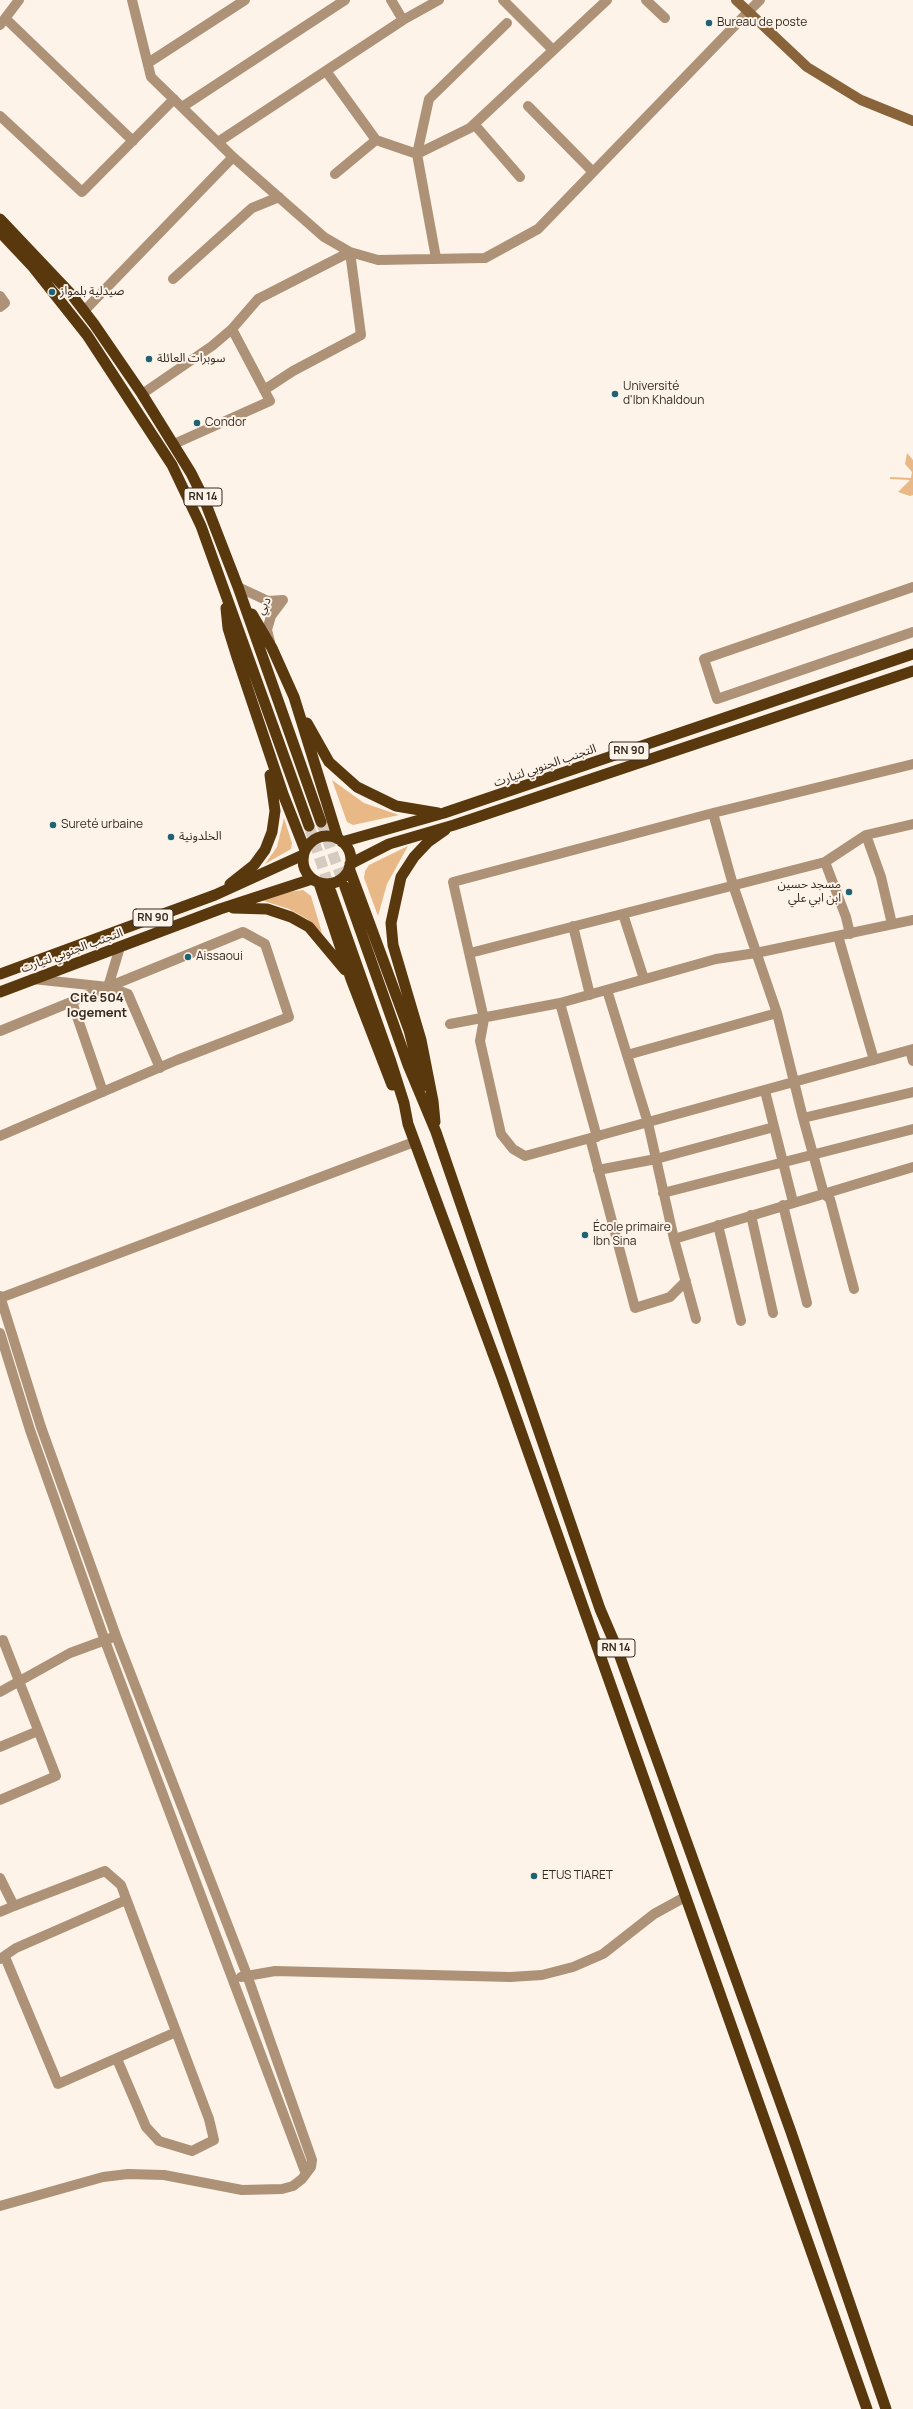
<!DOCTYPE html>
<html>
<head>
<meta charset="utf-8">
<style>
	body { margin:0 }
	canvas { display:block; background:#fef3e8 }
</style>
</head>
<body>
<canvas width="913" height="2409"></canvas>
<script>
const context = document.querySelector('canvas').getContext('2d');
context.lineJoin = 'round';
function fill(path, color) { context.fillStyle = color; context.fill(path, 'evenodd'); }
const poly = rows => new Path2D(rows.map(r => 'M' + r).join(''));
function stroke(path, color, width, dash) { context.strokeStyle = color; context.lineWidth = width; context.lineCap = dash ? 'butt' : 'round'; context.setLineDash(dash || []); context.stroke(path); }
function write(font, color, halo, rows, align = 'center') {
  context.font = font + ' Manrope,"Noto Sans Arabic",sans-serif'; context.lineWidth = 4; context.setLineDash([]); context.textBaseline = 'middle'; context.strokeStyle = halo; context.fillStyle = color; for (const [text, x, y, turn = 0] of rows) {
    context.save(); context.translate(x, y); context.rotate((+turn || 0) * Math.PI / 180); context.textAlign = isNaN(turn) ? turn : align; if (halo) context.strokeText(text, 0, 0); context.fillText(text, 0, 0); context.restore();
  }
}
fill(poly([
	[907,453,913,460,913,495,910,496,898,492,910,480,890,479,890,477,911,478,912,472,905,464],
	[332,780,364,803,399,815,353,825,347,822],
	[284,818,292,843,291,849,265,864,277,847],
	[408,846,387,884,378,916,364,878,365,871,369,865],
	[303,890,311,896,322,933,307,919,289,909,261,900,280,893]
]), '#e8b886');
stroke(poly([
	[321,822,345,887],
	[309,826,331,892]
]), '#d6cbc0', 11, [11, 5.5]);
stroke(poly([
	[132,0,151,77,233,157,324,237,350,252,378,260,485,258,538,229,748,12],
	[391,0,403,20],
	[503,0,552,49],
	[646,0,665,18],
	[6,19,133,141],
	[0,25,19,0],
	[148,63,245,0],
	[326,71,376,140,417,154,470,128,607,0],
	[528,106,593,172],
	[182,107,345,0],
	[0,116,82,192,174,99],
	[474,124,520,177],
	[218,142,403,20,439,0],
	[335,174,376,140],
	[436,258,417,154,429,99,507,23],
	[173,279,252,208,279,197],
	[0,296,5,303,0,307],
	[84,311,233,157],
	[142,394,212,346,232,329,258,299,350,252,361,335,293,371,264,390],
	[174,444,270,401,232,329],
	[238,587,268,601,283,600,271,616,267,630,270,642],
	[913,587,704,659,717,699,913,632],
	[913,764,713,813,453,882,484,1019,480,1041,501,1134,513,1149,525,1156,913,1049],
	[713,813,733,885,777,1013],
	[866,835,881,877,892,924],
	[825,862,846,917,850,934],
	[623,914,644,979],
	[573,926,590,995],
	[838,936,874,1060],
	[470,953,825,862,866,835,913,824],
	[33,979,108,987,128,994,160,1068],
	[108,987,120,947],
	[607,990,648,1123,674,1239,696,1319],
	[72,1002,103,1092],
	[560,1003,597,1137],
	[450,1024,560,1003,716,959,756,953,913,920],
	[0,1031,243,932,265,944,289,1017,177,1060,0,1136],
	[910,1050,913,1061],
	[627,1055,777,1013,803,1118,824,1194,830,1199,854,1289],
	[765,1091,793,1202],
	[803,1118,913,1092],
	[590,1138,635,1308,670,1297,686,1281],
	[598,1170,656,1159,774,1127],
	[663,1193,913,1129],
	[783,1205,807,1303],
	[751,1215,773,1313],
	[718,1225,741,1321],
	[674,1239,913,1167],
	[0,1296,41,1427,116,1636,247,1975,312,2160,311,2167,302,2179,293,2186,282,2189,242,2190,164,2175,128,2174,103,2177,0,2206],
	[0,1298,414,1142],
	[0,1333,30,1430,105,1641,306,2174],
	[0,1641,3,1640,56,1776,0,1800],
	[0,1692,70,1653,111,1638],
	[0,1747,38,1731],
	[0,1878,14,1906,0,1912],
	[14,1906,105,1871,121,1885,209,2119,214,2140,192,2151,159,2141,146,2127,117,2059],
	[5,1957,58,2084,176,2032],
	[0,1959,16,1948,126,1900],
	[241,1977,275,1971,510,1977,542,1975,573,1967,603,1954,654,1914,685,1897]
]), '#ad9277', 10);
stroke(poly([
	[748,12,760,0]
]), '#ad9277', 10);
stroke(poly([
	[736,0,807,67,861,100,913,121]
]), '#896339', 10);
stroke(poly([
	[0,219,71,294,94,324,142,394,191,473,204,499,238,587,321,822],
	[0,232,33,267,87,335,172,465,201,526,309,826],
	[226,608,228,628,237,657,283,794,305,850],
	[252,614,272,648,294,697,338,839],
	[307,723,329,762,357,787,396,806,438,813],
	'303 860a24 24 0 1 1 48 0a24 24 0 1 1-48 0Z',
	[342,842,444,813,913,654],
	[350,864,389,844,454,825,913,671],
	[349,868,409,1030,423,1086],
	[319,883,351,979,392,1085],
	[230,884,254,865,265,850,272,832,275,811,270,775],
	[345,887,408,1065,436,1132,600,1609,618,1651,791,2132,886,2409],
	[331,892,390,1059,404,1103,408,1124,502,1378,867,2409],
	[233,908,267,909,291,917,309,927,345,970],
	[0,974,215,895,303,855],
	[0,992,220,909,312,879],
	[435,1122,433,1101,421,1040,393,945,391,923,401,877,414,857,428,842,445,830]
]), '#59380e', 11);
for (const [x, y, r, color] of [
	[709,23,4,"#1d6374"],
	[52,292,4,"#1d6374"],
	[149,359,4,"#1d6374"],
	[615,394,4,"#1d6374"],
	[197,423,4,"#1d6374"],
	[53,825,4,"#1d6374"],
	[171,837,4,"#1d6374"],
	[849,892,4,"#1d6374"],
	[188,957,4,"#1d6374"],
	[585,1235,4,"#1d6374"],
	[534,1876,4,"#1d6374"]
]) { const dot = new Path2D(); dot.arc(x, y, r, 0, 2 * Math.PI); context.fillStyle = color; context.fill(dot); stroke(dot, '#fef3e8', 1.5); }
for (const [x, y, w] of [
	[203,497,38],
	[629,751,40],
	[153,918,40],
	[616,1648,38]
]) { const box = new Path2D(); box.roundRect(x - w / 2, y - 9, w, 18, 3); context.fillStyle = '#fef3e8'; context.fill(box); stroke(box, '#362b20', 1); }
write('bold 11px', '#362b20', null, [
	["RN 14",203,497],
	["RN 90",629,751],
	["RN 90",153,918],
	["RN 14",616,1648]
]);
write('12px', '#362b20', '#fef3e8', [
	["Bureau de poste",717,23],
	["صيدلية بلمواز",60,292],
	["سوبرات العائلة",157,359],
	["Université",623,387],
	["d'Ibn Khaldoun",623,401],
	["Condor",205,423],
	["Sureté urbaine",61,825],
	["الخلدونية",179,837],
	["مسجد حسين",841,885,"right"],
	["ابن ابي علي",841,899,"right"],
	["Aissaoui",196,957],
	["École primaire",593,1228],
	["Ibn Sina",593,1242],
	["ETUS TIARET",542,1876]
], 'left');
write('12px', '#362b20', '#fef3e8', [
	["دبي",264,606,-61],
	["التجنب الجنوبي لتيارت",545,766,-19],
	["التجنب الجنوبي لتيارت",72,951,-20]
]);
write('bold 13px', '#362b20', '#fef3e8', [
	["Cité 504",97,998],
	["logement",97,1013]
]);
</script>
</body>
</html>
